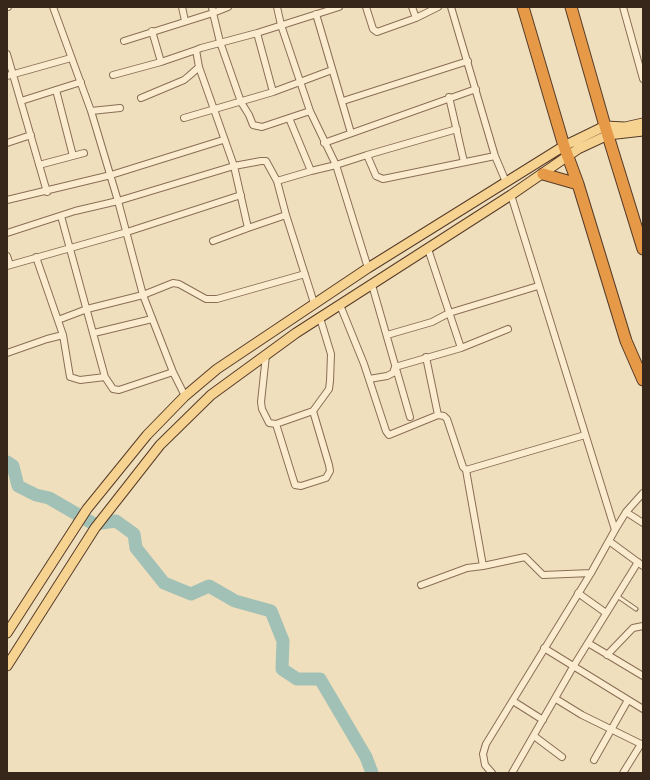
<!DOCTYPE html>
<html>
<head>
<meta charset="utf-8">
<style>
	body { margin:0 }
	#map { position:relative; width:650px; height:780px; overflow:hidden; background:#f0dfbd; font-family:Spectral,serif }
	canvas { display:block }
	.frame { position:absolute; inset:0; border:8px solid #37271b; pointer-events:none }
</style>
</head>
<body>
<div id="map">
<canvas width="650" height="780"></canvas>
<div class="frame"></div>
</div>
<script>
const context = document.querySelector('canvas').getContext('2d');
context.lineJoin = 'round';
const poly = rows => new Path2D(rows.map(r => 'M' + r).join(''));
function stroke(path, color, width, dash) { context.strokeStyle = color; context.lineWidth = width; context.lineCap = dash ? 'butt' : 'round'; context.setLineDash(dash || []); context.stroke(path); }
stroke(poly([
	[7,462,13,466,18,486,36,495,49,498,94,524,116,521,134,534,136,548,164,583,191,594,209,586,235,601,271,611,283,641,282,669,297,679,320,679,366,757,372,773]
]), '#a1c1b6', 13);
const lane = poly([
	[617,596,636,609]
]);
const street = poly([
	[7,7,8,7],
	[53,7,91,111,118,201,143,295,173,372,185,396],
	[182,7,185,21],
	[228,7,213,13,220,42,241,102,249,115,253,125,262,127,310,111],
	[277,7,281,25,310,111,336,165,367,155,376,176,383,179,495,156],
	[366,7,373,29,377,32,416,18,438,7],
	[412,7,416,18],
	[451,7,495,156,506,182],
	[623,7,643,79],
	[316,14,351,133],
	[152,31,161,62,196,50],
	[257,33,273,92],
	[124,41,213,13,212,7],
	[7,54,47,192],
	[199,67,234,166,248,228,286,215],
	[113,75,161,62],
	[7,76,71,58],
	[56,90,73,156],
	[449,97,464,162],
	[141,98,184,80,190,75,199,67,196,50,201,48,257,33,339,7],
	[21,101,81,82],
	[343,101,468,61],
	[91,111,120,108],
	[184,118,273,92,332,70],
	[289,118,311,171,336,165,368,268],
	[7,143,31,135],
	[324,143,476,89],
	[367,155,457,129],
	[39,165,84,153],
	[311,171,277,181,286,215,314,303],
	[511,195,615,530],
	[7,200,111,175,223,140],
	[61,216,105,377,113,389,119,390,173,372],
	[7,233,75,211,118,201,234,166,261,161,266,161,277,181],
	[213,241,248,228],
	[428,249,461,348],
	[7,256,10,265],
	[36,257,63,335],
	[7,266,127,232,241,195],
	[372,285,410,417],
	[340,305,364,364,386,431,389,435,438,415,444,416,447,419,463,467,466,470,585,435],
	[58,320,87,309,143,295,173,283,179,284,206,299,217,299,305,274],
	[94,333,152,319],
	[387,335,432,322,449,313,538,286],
	[7,353,47,339,63,335,70,377,80,380,105,377],
	[266,355,261,402,262,409,269,423,276,424,313,411,329,389,330,381,331,354,320,318],
	[426,357,438,415],
	[369,379,387,376,393,373,395,367,461,348,508,329],
	[276,424,295,485,301,486,326,478,330,471,329,465,313,411],
	[466,470,483,566,525,557,543,575,591,573],
	[626,512,643,523],
	[609,541,643,566],
	[421,585,467,568,483,566],
	[578,593,606,613],
	[588,643,643,676],
	[544,648,643,709],
	[607,655,633,628,643,626],
	[556,699,582,715,643,745],
	[513,701,543,720],
	[534,736,562,757],
	[594,760,628,700],
	[492,773,485,765,483,754,486,744,591,573,615,530,626,512,643,493],
	[512,773,573,667,638,562],
	[623,773,641,744]
]);
const primary = poly([
	[7,633,87,509,147,435,185,396,217,369,368,268,564,146,605,126,625,127,643,123],
	[7,666,95,528,160,445,211,395,296,333,511,195,578,149,608,135,643,131]
]);
const highway = poly([
	[523,7,564,146,578,184,626,341,643,380],
	[571,7,605,126,643,249],
	[543,174,578,184]
]);
stroke(lane, '#896e55', 5);
stroke(street, '#896e55', 8);
stroke(primary, '#563c2a', 11);
stroke(highway, '#563c2a', 13);
stroke(lane, '#fbecd0', 3);
stroke(street, '#fbecd0', 6);
stroke(primary, '#f7d391', 9);
stroke(highway, '#e69946', 11);
</script>
</body>
</html>
